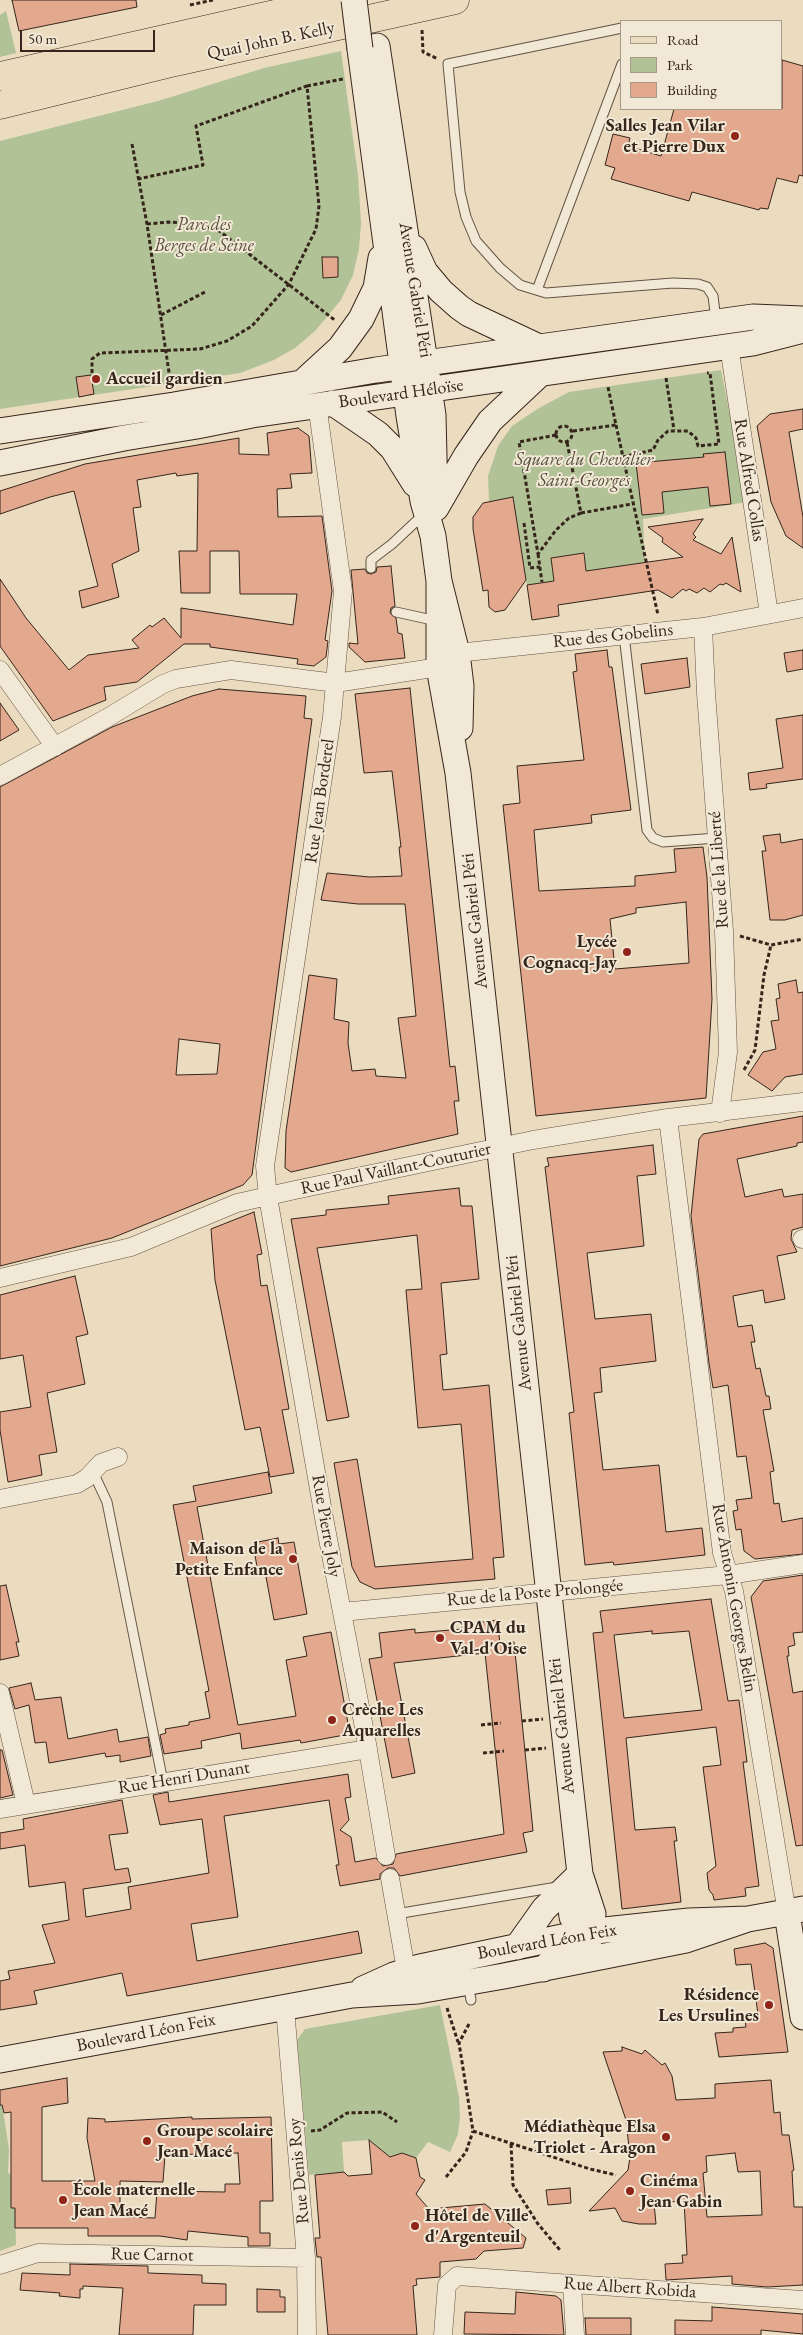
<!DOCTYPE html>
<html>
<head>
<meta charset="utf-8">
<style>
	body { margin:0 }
	#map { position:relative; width:803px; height:2335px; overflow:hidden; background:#ebdcc0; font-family:"EB Garamond",serif }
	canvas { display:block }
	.legend { position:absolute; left:620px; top:20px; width:162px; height:90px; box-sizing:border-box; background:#f2e8d6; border:1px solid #a79a8b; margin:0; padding:6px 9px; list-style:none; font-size:15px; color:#36251b }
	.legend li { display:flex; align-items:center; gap:10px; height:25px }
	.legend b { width:25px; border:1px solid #a79a8b }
	.scale { position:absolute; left:20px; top:30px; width:135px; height:22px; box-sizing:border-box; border:2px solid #36251b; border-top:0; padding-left:6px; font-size:15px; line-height:18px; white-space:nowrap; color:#36251b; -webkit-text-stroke:4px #f2e8d6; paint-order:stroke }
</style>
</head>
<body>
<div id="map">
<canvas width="803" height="2335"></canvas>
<ul class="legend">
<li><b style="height:6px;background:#ebdcc0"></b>Road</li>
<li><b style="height:14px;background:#b1c297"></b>Park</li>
<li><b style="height:14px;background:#e2a98f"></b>Building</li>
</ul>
<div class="scale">50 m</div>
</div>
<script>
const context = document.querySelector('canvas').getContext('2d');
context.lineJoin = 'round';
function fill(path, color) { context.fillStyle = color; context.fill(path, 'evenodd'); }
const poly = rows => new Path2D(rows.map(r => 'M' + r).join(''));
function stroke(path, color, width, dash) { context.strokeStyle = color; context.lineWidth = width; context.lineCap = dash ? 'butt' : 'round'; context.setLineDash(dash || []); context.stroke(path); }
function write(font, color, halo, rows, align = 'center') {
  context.font = font + ' "EB Garamond",serif'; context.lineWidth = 4; context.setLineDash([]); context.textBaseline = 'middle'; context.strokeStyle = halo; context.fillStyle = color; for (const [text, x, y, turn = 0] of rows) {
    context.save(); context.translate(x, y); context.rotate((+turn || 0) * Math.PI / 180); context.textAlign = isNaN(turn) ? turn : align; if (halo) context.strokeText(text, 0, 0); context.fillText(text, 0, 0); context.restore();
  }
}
fill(poly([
	[6,11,16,53,0,57,0,15],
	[341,51,358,175,361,223,359,249,353,275,341,300,315,331,295,348,274,360,240,373,0,409,0,141,158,101,264,68],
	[721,370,747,502,643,519,645,563,586,571,584,553,551,558,554,581,527,585,513,498,489,502,488,476,498,446,512,426,539,408,569,392],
	[440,2005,459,2097,460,2117,458,2134,450,2152,428,2142,416,2158,402,2153,390,2157,369,2140,342,2142,344,2172,309,2175,297,2040,305,2029],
	[0,2092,9,2149,8,2172,11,2175,11,2208,15,2208,16,2245,0,2251]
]), '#b1c297');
const building = poly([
	[12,0,136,0,137,7,19,31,12,0],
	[782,60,803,66,803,176,799,175,797,183,777,178,768,209,760,208,759,210,692,192,689,201,611,179,615,168,605,165,613,134,630,138,628,146,661,156,674,109,782,109,782,60],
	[322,257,338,257,338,277,323,278,322,257],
	[91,375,94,394,79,397,76,377,91,375],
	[803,409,803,429,789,432,803,517,803,548,786,536,771,502,757,426,770,414,803,409],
	[298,428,309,436,312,473,290,474,292,488,277,489,278,517,322,516,332,591,325,640,328,641,326,657,314,666,297,664,298,659,210,647,210,644,184,644,137,682,104,687,106,700,53,721,0,646,0,579,26,618,69,670,88,655,139,648,132,640,150,625,152,627,164,618,181,638,181,608,293,625,297,594,240,594,239,551,210,551,210,593,181,593,179,551,197,551,198,473,177,476,176,473,137,480,141,507,133,508,139,551,112,564,119,597,82,608,79,591,98,586,74,491,50,497,0,514,0,491,85,464,239,438,239,454,269,455,267,433,298,428],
	[725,452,731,504,710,506,708,487,662,492,664,513,642,515,636,463,704,457,703,454,725,452],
	[513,497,526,580,505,610,495,612,489,607,488,590,483,591,473,529,473,517,483,503,513,497],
	[703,519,693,534,696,537,693,540,721,554,732,537,741,592,726,583,723,585,720,584,710,592,704,588,697,593,689,589,686,591,683,589,672,598,658,590,558,605,559,616,532,620,527,585,554,581,551,558,584,553,586,571,683,557,662,542,663,538,648,527,703,519],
	[391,566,395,606,391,608,390,613,396,618,398,633,402,634,405,658,365,662,349,647,349,643,358,644,351,570,365,569,367,573,371,574,376,572,377,567,391,566],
	[607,650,609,667,612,667,631,810,591,815,592,823,534,830,539,891,635,886,635,876,676,872,674,849,703,847,707,877,712,999,706,1098,536,1116,503,805,520,803,517,766,584,760,573,672,577,671,575,654,607,650],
	[686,902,689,963,615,969,610,919,636,913,636,908,686,902],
	[803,650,803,669,787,672,784,653,803,650],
	[687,658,690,687,645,694,641,664,687,658],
	[410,688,450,1067,455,1066,459,1101,454,1101,458,1134,291,1172,285,1168,286,1131,309,975,337,979,334,1019,349,1022,348,1043,352,1071,375,1069,376,1076,406,1078,398,1018,416,1016,405,904,358,904,321,900,327,873,370,877,402,876,399,847,401,847,392,771,364,773,355,694,410,688],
	[219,689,306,696,304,718,312,719,252,1175,243,1185,112,1238,0,1266,0,787,112,727,192,696,219,689],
	[179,1039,220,1044,217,1074,176,1075,179,1039],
	[0,703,19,730,0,741,0,703],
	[803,715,803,779,766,784,767,788,750,790,748,773,783,768,776,719,803,715],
	[780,834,781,843,803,839,803,915,785,920,770,920,762,851,766,851,763,836,780,834],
	[796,980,798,993,803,992,803,1074,785,1077,772,1091,748,1075,763,1052,776,1049,771,1021,779,1020,776,999,780,998,778,984,796,980],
	[803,1116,803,1142,797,1143,797,1146,737,1159,745,1197,782,1189,784,1197,803,1194,803,1227,792,1230,791,1239,797,1252,777,1256,785,1299,765,1303,763,1290,733,1296,738,1327,752,1325,755,1342,751,1342,756,1369,760,1368,766,1396,769,1396,771,1409,763,1410,774,1471,770,1472,774,1504,779,1503,782,1522,803,1518,803,1554,755,1559,744,1551,741,1529,736,1530,733,1511,738,1510,736,1500,752,1498,746,1456,737,1457,728,1385,713,1388,709,1363,691,1216,699,1139,703,1134,803,1116],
	[653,1145,656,1174,637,1176,644,1246,587,1253,595,1319,651,1314,656,1361,600,1368,602,1392,594,1393,603,1470,659,1465,666,1532,702,1528,705,1555,614,1565,613,1562,585,1565,569,1413,574,1412,545,1167,549,1166,547,1158,653,1145],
	[459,1188,461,1206,472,1206,479,1279,441,1283,447,1354,440,1355,443,1390,489,1385,504,1557,493,1558,495,1579,375,1589,360,1582,352,1567,334,1463,357,1459,375,1567,473,1559,461,1424,418,1428,406,1290,422,1289,417,1235,317,1248,349,1417,327,1421,291,1219,326,1215,326,1210,389,1204,388,1196,459,1188],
	[254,1212,262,1254,257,1255,261,1286,267,1285,289,1409,282,1410,294,1473,270,1477,260,1427,245,1430,215,1280,211,1229,254,1212],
	[75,1276,88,1334,76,1337,85,1384,47,1393,57,1452,39,1455,42,1475,8,1482,0,1430,0,1412,31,1407,23,1355,0,1359,0,1295,75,1276],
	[268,1472,272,1493,197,1507,238,1725,296,1716,286,1660,307,1656,303,1637,331,1632,350,1734,301,1743,300,1740,242,1749,240,1733,201,1741,202,1748,164,1754,160,1735,166,1733,165,1729,189,1725,189,1722,210,1718,205,1692,209,1691,173,1505,196,1501,193,1486,268,1472],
	[278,1538,279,1544,294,1542,307,1614,274,1620,264,1566,257,1567,253,1543,278,1538],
	[803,1575,803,1632,793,1633,795,1645,788,1647,789,1656,787,1656,793,1693,803,1691,803,1845,796,1846,751,1597,763,1581,803,1575],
	[6,1585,19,1642,16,1642,19,1656,0,1660,0,1586,6,1585],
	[711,1599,728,1701,739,1700,747,1762,743,1762,759,1886,745,1888,746,1896,714,1900,713,1895,709,1890,707,1873,716,1866,703,1767,721,1765,716,1727,626,1738,635,1830,675,1827,677,1841,674,1841,681,1902,622,1909,593,1633,603,1632,600,1611,711,1599],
	[652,1631,652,1634,689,1631,702,1710,624,1718,614,1635,652,1631],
	[497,1620,500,1643,514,1642,533,1831,523,1833,527,1852,400,1876,394,1868,388,1868,380,1874,380,1879,340,1886,336,1865,339,1865,329,1800,224,1816,238,1917,191,1924,197,1961,358,1931,362,1953,127,1996,122,1973,34,1991,37,2004,0,2010,0,1981,10,1979,8,1971,55,1963,42,1925,69,1920,65,1882,29,1887,25,1845,0,1849,0,1833,24,1829,23,1819,122,1800,128,1833,109,1835,115,1870,128,1868,131,1882,83,1889,86,1917,131,1909,128,1887,209,1873,202,1819,160,1825,153,1795,168,1792,169,1802,348,1774,351,1797,345,1798,349,1820,340,1830,351,1837,355,1862,376,1858,383,1866,393,1864,396,1854,504,1834,485,1653,394,1663,415,1773,392,1778,369,1659,382,1657,379,1633,415,1629,415,1633,462,1629,462,1625,497,1620],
	[31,1683,35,1700,61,1697,68,1739,117,1729,119,1742,148,1737,151,1756,120,1762,120,1755,106,1757,105,1753,49,1763,46,1742,35,1743,29,1705,15,1709,9,1688,31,1683],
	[0,1750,2,1750,13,1795,0,1798,0,1750],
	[765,1943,773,1948,788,2052,719,2057,715,2033,733,2032,733,2028,746,2027,744,2015,758,2014,751,1964,736,1965,734,1949,765,1943],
	[622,2047,642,2054,645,2050,662,2065,665,2063,672,2076,676,2100,715,2098,715,2084,771,2080,774,2113,780,2112,782,2135,789,2135,794,2170,792,2171,794,2207,803,2207,803,2285,767,2287,732,2284,732,2276,666,2280,665,2264,683,2263,682,2255,687,2255,684,2201,654,2203,656,2224,639,2224,622,2221,615,2208,589,2211,628,2170,630,2157,626,2120,603,2052,622,2051,622,2047],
	[735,2153,738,2172,760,2171,762,2215,707,2217,703,2173,707,2172,706,2156,735,2153],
	[67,2078,68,2103,42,2107,42,2181,95,2181,87,2138,88,2118,105,2119,105,2122,192,2117,192,2119,271,2117,273,2201,260,2201,260,2233,270,2233,270,2246,248,2246,248,2237,188,2231,187,2240,160,2236,88,2236,88,2228,15,2228,15,2208,11,2208,11,2112,4,2113,2,2105,0,2105,0,2090,67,2078],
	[238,2153,240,2184,225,2184,225,2192,157,2191,155,2218,120,2217,120,2181,163,2182,165,2155,238,2153],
	[369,2140,390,2157,402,2153,416,2158,420,2177,425,2180,416,2194,429,2209,485,2204,526,2238,523,2248,484,2251,476,2259,440,2262,440,2277,416,2279,417,2285,413,2286,417,2335,328,2335,321,2257,317,2257,315,2238,320,2238,315,2175,344,2172,348,2176,372,2174,369,2140],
	[570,2188,571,2203,548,2205,546,2190,570,2188],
	[70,2264,148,2266,148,2273,202,2275,202,2283,226,2284,226,2305,194,2305,193,2335,119,2335,123,2288,83,2286,83,2289,80,2289,80,2298,59,2296,60,2293,20,2290,22,2273,70,2275,70,2264],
	[257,2289,280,2290,280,2297,285,2297,285,2312,257,2312,257,2289],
	[516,2292,556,2296,561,2300,564,2335,464,2334,465,2312,515,2314,516,2292],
	[712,2307,803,2314,803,2334,761,2330,761,2335,675,2335,675,2320,712,2321,712,2307],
	[585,2318,631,2318,631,2335,586,2335,585,2318]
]);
fill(building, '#e2a98f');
stroke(building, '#36251b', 1);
const service = poly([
	[622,28,448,64,460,192,466,217,476,241,500,268,520,285,546,293,673,283,698,284,707,287,713,296,716,320],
	[537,290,622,64],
	[371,568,371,560,392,544,424,514],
	[396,612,437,621],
	[624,635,647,830,653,838,663,842,717,838],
	[93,1472,107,1502,163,1782],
	[396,1914,557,1887],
	[468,1983,471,2000]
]);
const minor = poly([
	[729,346,769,614],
	[317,404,343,591,332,717,265,1166,268,1197,324,1518,366,1738,386,1856],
	[703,627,706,693,724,931,728,1052,720,1113],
	[457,653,703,627,803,608],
	[0,670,55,747],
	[0,776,107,718,163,684,176,679,231,670,336,683,439,667],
	[668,1118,722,1553,734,1591,787,1913],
	[802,1239,803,1239],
	[0,1278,131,1247,237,1203,295,1190,533,1140,668,1118,803,1102],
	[0,1499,77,1484,87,1478,101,1463,118,1457],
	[342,1612,728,1575,803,1564],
	[0,1693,26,1804],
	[0,1809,368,1749],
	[390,1878,406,1970],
	[285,2008,306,2258,307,2335],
	[0,2265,38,2253,306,2258],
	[572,2284,575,2335],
	[443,2335,447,2285,457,2276,803,2300]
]);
const secondary = poly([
	[377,46,433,415,435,499],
	[360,49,409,416,423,501,433,536,439,581,457,653,461,686,460,728],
	[414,248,425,272,441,291,459,307,469,314,539,347],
	[303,382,340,348,361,319,376,288,381,258],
	[333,403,378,434,393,449,415,484],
	[0,431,174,405,376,370,753,317,803,319],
	[0,463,124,438,197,426,252,415,753,343,803,330],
	[436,508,466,456,490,421,540,374],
	[439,581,439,667,458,773,580,1874,593,1914,586,1932,543,1969],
	[580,1874,571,1908,572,1917,586,1932,589,1945],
	[787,1913,803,2017],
	[517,1947,544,1909,580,1874],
	[363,1989,394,1975,420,1967,586,1932,689,1921,748,1919,803,1909],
	[0,2060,352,1995,418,1991,504,1976,686,1940,748,1919]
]);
const primary = poly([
	[0,76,337,0],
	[0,105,175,62,455,0]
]);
stroke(service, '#635344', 11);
stroke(minor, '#635344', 19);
stroke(secondary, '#36251b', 27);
stroke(primary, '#36251b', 29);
stroke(poly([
	[190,5,213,0],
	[422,30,423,52,438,59],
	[307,86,343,79],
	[132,144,147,224,171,386],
	[147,224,168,222,184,223,218,230,336,321],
	[161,315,205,292],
	[92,373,92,359,100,353,200,349,227,341,252,326,289,284,316,229,319,206,307,86,196,126,203,165,138,179],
	[666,378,674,430],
	[616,425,623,457,653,450,658,440,668,431,688,431,696,438,698,446,719,444,710,373,707,373],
	'556 434a8 8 0 1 1 16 0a8 8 0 1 1-16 0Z',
	[573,431,616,425,608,387,610,387],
	[556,435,519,442,538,554,556,530,569,518,581,513,567,442],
	[623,457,658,615],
	[581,513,632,504],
	[524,523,530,568,540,567],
	[538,554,542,582],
	[740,936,771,945,803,939],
	[744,1070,755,1050,764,975,771,945],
	[522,1721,543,1719],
	[481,1725,501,1723],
	[525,1750,546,1748],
	[483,1753,504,1751],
	[447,2008,458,2042],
	[469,2024,459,2043,473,2131,590,2169,616,2175],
	[311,2131,320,2130,347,2113,382,2112,397,2122],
	[511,2144,513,2185,538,2224,560,2250],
	[446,2177,466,2152,473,2131]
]), '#36251b', 3, [4, 2.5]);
stroke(service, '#f2e8d6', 9);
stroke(minor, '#f2e8d6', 18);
stroke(secondary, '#f2e8d6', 25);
stroke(primary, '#ebdcc0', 28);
const secondaryBridge = poly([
	[354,0,360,49]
]);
stroke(secondaryBridge, '#36251b', 27, []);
stroke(secondaryBridge, '#f2e8d6', 25);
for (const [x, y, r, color] of [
	[735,136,5,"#8f2418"],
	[96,379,5,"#8f2418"],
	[627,952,5,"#8f2418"],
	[293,1559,5,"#8f2418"],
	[440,1638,5,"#8f2418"],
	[332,1720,5,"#8f2418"],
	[769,2005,5,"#8f2418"],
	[666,2137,5,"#8f2418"],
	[147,2141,5,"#8f2418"],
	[630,2191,5,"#8f2418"],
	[63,2200,5,"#8f2418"],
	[415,2226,5,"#8f2418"]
]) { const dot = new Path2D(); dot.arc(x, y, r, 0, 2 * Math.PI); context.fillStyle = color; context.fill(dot); stroke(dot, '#f2e8d6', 2); }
write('18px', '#36251b', '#f2e8d6', [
	["Quai John B. Kelly",271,41,-12],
	["Avenue Gabriel Péri",415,290,81],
	["Boulevard Héloïse",401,394,-8],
	["Rue Alfred Collas",749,480,81],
	["Rue des Gobelins",613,636,-6],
	["Rue Jean Borderel",320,801,-82],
	["Rue de la Liberté",719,870,-94],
	["Avenue Gabriel Péri",475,921,-96],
	["Rue Paul Vaillant-Couturier",396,1169,-12],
	["Avenue Gabriel Péri",519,1323,-96],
	["Rue Pierre Joly",326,1526,80],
	["Rue de la Poste Prolongée",535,1593,-5],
	["Rue Antonin Georges Belin",734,1598,80],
	["Avenue Gabriel Péri",562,1726,-96],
	["Rue Henri Dunant",184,1778,-9],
	["Boulevard Léon Feix",547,1942,-10],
	["Boulevard Léon Feix",146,2033,-11],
	["Rue Denis Roy",299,2171,-95],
	["Rue Carnot",152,2255,1],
	["Rue Albert Robida",630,2288,4]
]);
write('bold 18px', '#36251b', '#f2e8d6', [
	["Salles Jean Vilar",725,126,"right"],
	["et Pierre Dux",725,147,"right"],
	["Accueil gardien",106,379],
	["Lycée",617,942,"right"],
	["Cognacq-Jay",617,963,"right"],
	["Maison de la",283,1549,"right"],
	["Petite Enfance",283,1570,"right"],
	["CPAM du",450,1628],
	["Val-d'Oise",450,1649],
	["Crèche Les",342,1710],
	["Aquarelles",342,1731],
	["Résidence",759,1995,"right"],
	["Les Ursulines",759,2016,"right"],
	["Médiathèque Elsa",656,2127,"right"],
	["Triolet - Aragon",656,2148,"right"],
	["Groupe scolaire",157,2131],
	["Jean Macé",157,2152],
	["Cinéma",640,2181],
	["Jean Gabin",640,2202],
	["École maternelle",73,2190],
	["Jean Macé",73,2211],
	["Hôtel de Ville",425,2216],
	["d'Argenteuil",425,2237]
], 'left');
write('italic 18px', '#554c3a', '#f2e8d6', [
	["Parc des",204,225],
	["Berges de Seine",204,246],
	["Square du Chevalier",584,460],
	["Saint-Georges",584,481]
]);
</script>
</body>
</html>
